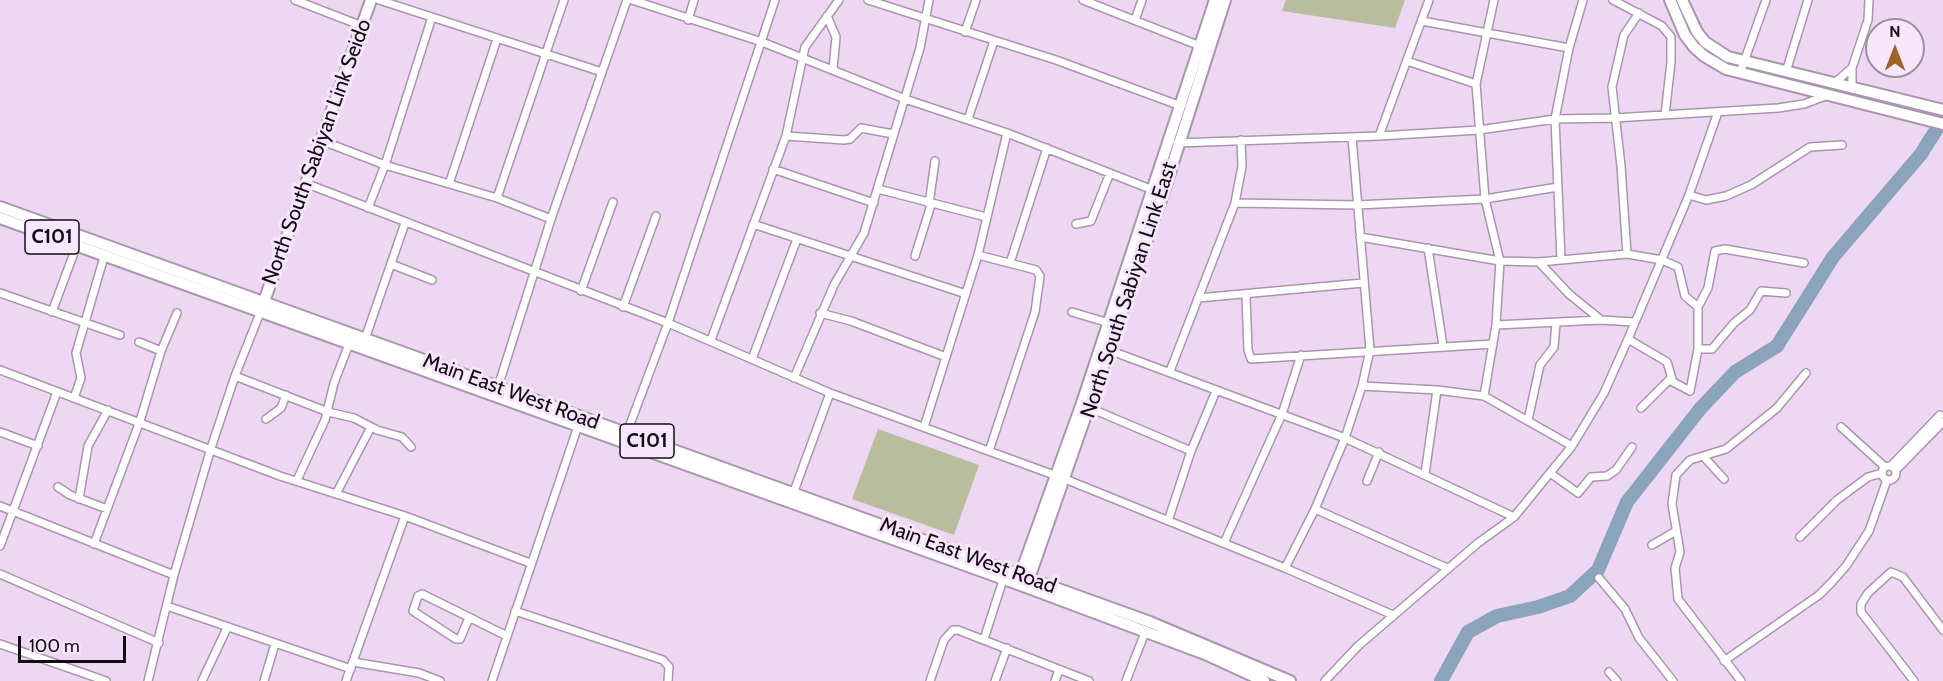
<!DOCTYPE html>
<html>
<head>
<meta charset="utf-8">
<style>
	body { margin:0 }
	#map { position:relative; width:1943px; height:681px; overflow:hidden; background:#edd7f2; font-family:Cabin,sans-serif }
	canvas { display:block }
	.north { position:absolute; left:1865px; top:18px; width:60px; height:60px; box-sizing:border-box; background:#f8e6fc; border:2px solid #9c8fa0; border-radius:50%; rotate:0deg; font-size:16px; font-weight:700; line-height:24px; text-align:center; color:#130c15 }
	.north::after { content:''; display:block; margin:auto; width:21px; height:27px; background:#9f6425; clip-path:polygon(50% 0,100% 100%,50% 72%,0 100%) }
	.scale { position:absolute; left:18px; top:636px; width:108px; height:27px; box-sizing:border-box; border:3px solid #130c15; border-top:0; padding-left:8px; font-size:18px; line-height:21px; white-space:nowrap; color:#130c15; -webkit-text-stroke:4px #f8e6fc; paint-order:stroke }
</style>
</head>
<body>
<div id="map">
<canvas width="1943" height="681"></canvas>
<div class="north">N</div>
<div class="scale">100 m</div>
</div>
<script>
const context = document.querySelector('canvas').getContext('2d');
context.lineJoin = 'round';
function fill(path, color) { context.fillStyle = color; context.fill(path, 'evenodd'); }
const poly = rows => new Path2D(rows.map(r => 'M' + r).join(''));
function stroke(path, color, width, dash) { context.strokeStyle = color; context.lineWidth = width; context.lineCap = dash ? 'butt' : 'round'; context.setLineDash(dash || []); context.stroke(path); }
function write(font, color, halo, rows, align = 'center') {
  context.font = font + ' Cabin,sans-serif'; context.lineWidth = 6; context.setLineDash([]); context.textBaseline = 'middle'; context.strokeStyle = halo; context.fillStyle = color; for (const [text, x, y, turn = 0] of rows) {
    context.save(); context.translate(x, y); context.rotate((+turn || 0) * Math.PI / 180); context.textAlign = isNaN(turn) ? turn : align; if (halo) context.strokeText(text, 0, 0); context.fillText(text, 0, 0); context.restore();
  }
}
fill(poly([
	[1286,0,1405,0,1395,28,1282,11],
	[1757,69,1943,116,1943,121,1757,73],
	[878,429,979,465,954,535,852,499]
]), '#b8bd9d');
stroke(poly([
	[1441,681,1468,632,1497,616,1538,607,1570,596,1598,570,1627,502,1700,409,1735,372,1777,346,1833,257,1921,154,1943,119]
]), '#89a4bb', 14);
const minor = poly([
	[295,0,362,26],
	[379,0,602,72],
	[632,0,762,42,905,99,1007,133,1153,190],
	[868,0,1056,60,1181,106],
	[1083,0,1200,46],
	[1613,0,1662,26,1671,37,1671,62,1665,115],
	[827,16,836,37,833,69],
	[688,20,694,0],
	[1135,20,1142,0],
	[1422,21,1569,48],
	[965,32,976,0],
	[1407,61,1476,84],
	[1786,72,1808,0],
	[1740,73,1766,0],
	[1833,84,1852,68],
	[1852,89,1852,68,1868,20,1869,0],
	[968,119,994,41],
	[786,136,844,140,850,139,861,128,893,134],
	[1379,136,1429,0],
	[320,140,385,165,497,198,551,219],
	[1177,143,1379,136,1479,130,1555,119,1614,118,1778,108,1804,104,1828,95],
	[773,169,874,203],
	[305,183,668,323,830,393,1065,479,1285,568,1393,615],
	[449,184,497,39],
	[878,189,986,217],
	[1689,195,1706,200,1726,196,1751,185,1810,147,1842,145],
	[497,198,564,0],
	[1235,203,1357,205,1485,199,1558,187],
	[929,204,935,161],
	[368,208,385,165,432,17],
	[753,224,966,294],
	[1076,224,1091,221,1110,173],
	[1360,237,1500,261,1539,262,1627,254,1662,260,1678,267,1685,296,1698,307],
	[1428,248,1443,346],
	[1627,254,1621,166,1612,87,1624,35,1639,13],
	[978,255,1036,270,1040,276,1035,312,989,451],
	[915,256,931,205],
	[1561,259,1555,119,1569,48,1583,0],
	[1539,262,1569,294,1601,320],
	[1010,263,1047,148],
	[391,264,432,280],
	[581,291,613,202],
	[0,293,120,335],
	[1246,295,1248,350,1251,359,1493,344],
	[1198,298,1363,283],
	[623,307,656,216],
	[52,312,78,242],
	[1072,312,1109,323],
	[820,313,851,321,946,357],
	[1496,325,1601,320,1634,322],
	[365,339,405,223],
	[1628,339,1667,362,1673,382,1690,391,1698,349,1698,307,1708,288,1715,251,1725,249,1804,263],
	[711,340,786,136,805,47,839,0],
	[139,342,161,351],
	[1106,349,1345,438,1514,517],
	[1698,349,1712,349,1734,323,1750,310,1761,291,1786,293],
	[752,359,797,239],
	[0,370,280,476,405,516,530,563],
	[1170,371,1235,203,1242,166,1241,140],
	[235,376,328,412,354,418,377,430,402,437,411,447],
	[794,378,834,285,864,233,920,48,929,0],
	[1362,386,1437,390,1484,396,1572,446],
	[497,390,551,219,627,0],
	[1484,396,1496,325,1500,261,1485,199,1476,84,1494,0],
	[74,398,81,378,76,353,104,257],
	[1090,408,1191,451],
	[1641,408,1671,378],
	[266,419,281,408,286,395],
	[1528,420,1540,365,1554,347,1556,323],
	[924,427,978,255,1007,133],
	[1841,427,1885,467],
	[0,432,38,446],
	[626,435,668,323,775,0],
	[1704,457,1724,479],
	'1882 473a7 7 0 1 1 14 0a7 7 0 1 1-14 0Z',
	[1891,466,1940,415],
	[1896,470,1943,422],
	[1550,473,1578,493,1591,477,1607,476,1616,470,1632,447],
	[1425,474,1437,390],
	[297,480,325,420,334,383,349,344],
	[1367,481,1379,452],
	[58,487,70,495,107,509],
	[336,494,371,427],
	[793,494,830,393],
	[79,499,88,446,108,410],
	[0,506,174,575],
	[1315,509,1447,568],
	[1168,521,1191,451,1216,391],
	[1800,537,1837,500,1868,477,1882,473],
	[1224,543,1282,414,1301,355],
	[94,544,140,421,161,351,177,313],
	[1652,545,1676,531],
	[0,546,57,392],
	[1285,568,1315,509,1345,438,1362,386,1370,350,1352,137],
	[0,574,159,643],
	[1599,578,1625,609,1639,638,1673,681],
	[167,606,351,669],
	[515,611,663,660,669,667,668,681],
	[469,618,460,639,456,639,413,611,418,596,422,594,507,636],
	[984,639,1003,580],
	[0,644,106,681],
	[1724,661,1819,595,1832,582,1846,566,1869,531,1887,480],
	[353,662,419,673,440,681],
	[1609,672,1617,681],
	[148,681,174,575,211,448,235,376,260,313],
	[202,681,227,628],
	[264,681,275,644],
	[346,681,405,516],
	[492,681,579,423],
	[930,681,944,640,953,630,958,630,1089,681],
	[995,681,1007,648],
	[1055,681,1059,670],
	[1126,681,1146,630],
	[1325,681,1358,646,1478,543,1514,517,1572,446,1604,393,1628,339,1689,195,1718,112],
	[1741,681,1678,599,1675,568,1680,552,1672,504,1676,475,1690,460,1726,449,1777,408,1806,373],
	[1914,681,1861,612,1861,604,1868,593,1891,572,1903,577,1943,630]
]);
const secondary = poly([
	[261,310,371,0],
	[1018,581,1082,403,1215,0],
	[1026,587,1164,191,1225,0]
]);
const primary = poly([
	[1670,0,1685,35,1694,47,1704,56,1726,69,1943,124],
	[1682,0,1697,32,1705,42,1728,57,1943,110],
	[0,207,1150,622,1290,681],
	[0,218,1026,587,1205,654,1264,681]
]);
stroke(minor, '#aa95ae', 10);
stroke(secondary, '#aa95ae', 14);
stroke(primary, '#aa95ae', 14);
stroke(minor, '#fff', 7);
stroke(secondary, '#fff', 10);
stroke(primary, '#fff', 10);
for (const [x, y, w] of [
	[52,237,54],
	[647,441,54]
]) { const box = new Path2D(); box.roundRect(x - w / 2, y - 17, w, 34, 4.5); context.fillStyle = '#f8e6fc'; context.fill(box); stroke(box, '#130c15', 1.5); }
write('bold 20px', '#130c15', null, [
	["C101",52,237],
	["C101",647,441]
]);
write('21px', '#130c15', '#f8e6fc', [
	["North South Sabiyan Link Seido",317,152,-70],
	["North South Sabiyan Link East",1129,290,-72],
	["Main East West Road",511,392,20],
	["Main East West Road",968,556,20]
]);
</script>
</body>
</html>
